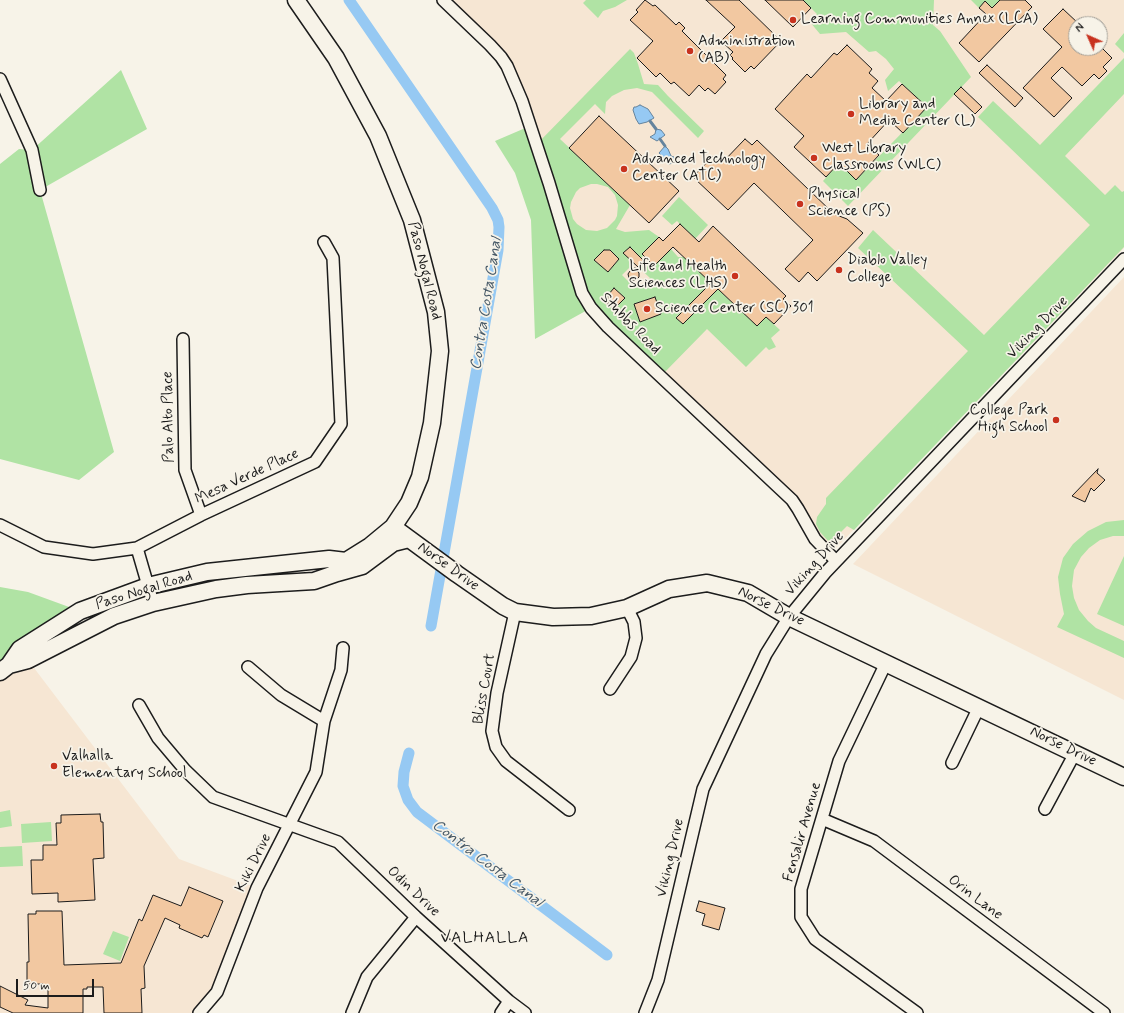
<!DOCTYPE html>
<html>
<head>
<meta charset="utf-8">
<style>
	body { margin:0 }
	#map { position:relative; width:1124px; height:1013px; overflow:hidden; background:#f7f3e8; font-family:Mynerve,sans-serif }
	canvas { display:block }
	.north { position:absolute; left:1068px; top:16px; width:40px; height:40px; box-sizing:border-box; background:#f7f3e8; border:1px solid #9f9d96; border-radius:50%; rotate:315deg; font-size:11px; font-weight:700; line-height:16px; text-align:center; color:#1c1c1c }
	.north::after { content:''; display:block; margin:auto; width:14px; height:18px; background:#c8321e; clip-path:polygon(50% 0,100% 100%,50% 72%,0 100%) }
	.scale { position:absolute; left:16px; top:979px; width:78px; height:18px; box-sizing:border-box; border:2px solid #1c1c1c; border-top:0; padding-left:5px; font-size:12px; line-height:14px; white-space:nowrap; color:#1c1c1c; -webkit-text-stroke:3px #f7f3e8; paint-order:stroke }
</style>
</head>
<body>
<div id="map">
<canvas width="1124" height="1013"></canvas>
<div class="north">N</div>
<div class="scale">50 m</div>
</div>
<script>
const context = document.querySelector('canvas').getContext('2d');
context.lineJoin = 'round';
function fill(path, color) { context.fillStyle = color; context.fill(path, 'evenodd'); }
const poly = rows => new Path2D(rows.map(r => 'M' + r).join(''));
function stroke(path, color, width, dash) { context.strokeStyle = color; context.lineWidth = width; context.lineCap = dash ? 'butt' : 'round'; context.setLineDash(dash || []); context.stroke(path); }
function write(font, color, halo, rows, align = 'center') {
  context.font = font + ' Mynerve,sans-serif'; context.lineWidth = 3.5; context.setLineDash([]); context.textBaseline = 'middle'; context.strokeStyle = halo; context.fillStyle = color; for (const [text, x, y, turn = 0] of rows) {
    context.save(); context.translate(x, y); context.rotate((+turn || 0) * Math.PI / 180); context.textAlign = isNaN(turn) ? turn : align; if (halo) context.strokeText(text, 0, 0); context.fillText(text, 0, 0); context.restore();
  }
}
fill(poly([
	[443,0,1124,0,1124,248,836,548,826,551,795,508,608,327,512,78],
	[1076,24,1100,24,1100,48,1076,48],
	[1124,277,1124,700,853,564],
	[28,660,179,859,257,888,217,992,199,1013,0,1013,0,672]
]), '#f6e6d3');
fill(poly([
	[586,0,627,0,615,7,603,11,598,18,583,3],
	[803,0,934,0,933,25,940,31,971,77,848,206,823,181,839,163,856,180,927,107,899,81,888,91,885,80,894,69,886,59,876,51,869,52,846,32,820,34,810,22,817,14],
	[971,0,1000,0,992,8,985,2,979,8],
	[1124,33,1124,53,1115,44],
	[630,49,634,53,638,64,644,84,658,85,668,96,704,131,698,138,652,92,637,88,624,90,612,96,606,102,605,114,595,104,560,139,630,205,616,229,625,232,649,230,659,237,642,254,643,256,641,258,644,261,646,259,654,266,671,249,678,257,684,257,757,326,766,317,780,330,771,338,776,347,769,350,766,347,746,367,707,329,661,376,591,308,535,339,531,220,515,173,495,141,530,126,537,144],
	[591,184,597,184,608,187,615,195,618,205,617,216,615,220,607,228,597,231,586,230,577,224,573,219,570,208,571,202,576,192,580,188],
	[604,250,610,250,619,259,608,272,594,260],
	[634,263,650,278,645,284,635,288,622,275],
	[614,288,625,298,617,306,612,306,610,308,605,304,608,301,608,295],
	[702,292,709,298,683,324,676,317],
	[655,297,660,314,640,321,634,304],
	[1124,58,1124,94,1065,156,1105,195,1115,185,1122,192,1124,191,1124,247,854,530,847,526,830,543,820,532,816,524,817,517,826,504,826,498,968,351,858,248,873,230,984,335,1090,225,978,117,993,101,1040,145],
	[121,70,147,129,40,190,114,452,79,480,0,459,0,164,19,149,32,150],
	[679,197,708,225,695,239,677,221,672,225,662,216],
	[1124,520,1124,536,1113,536,1100,540,1089,548,1081,557,1074,570,1072,586,1074,598,1079,610,1088,621,1096,628,1124,641,1124,658,1057,627,1064,614,1060,594,1058,577,1063,558,1073,544,1088,531,1106,522],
	[1124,556,1124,626,1097,614],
	[0,587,28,592,80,611,0,672],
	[10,810,12,826,0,828,0,812],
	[51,822,52,841,22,843,21,824],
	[22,846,23,866,0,867,0,847],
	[113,931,129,937,120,961,103,954]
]), '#b0e3a4');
const water = poly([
	[640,105,648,109,654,118,647,122,639,124,636,119,633,110,634,107,636,107,640,105],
	[656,129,661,130,665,135,657,141,650,137,655,134,656,129],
	[665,146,668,149,671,156,674,157,675,161,673,163,669,164,659,153,665,146]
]);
fill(water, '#96c9f3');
stroke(water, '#65849d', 1);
stroke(poly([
	[650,121,656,129],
	[660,139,665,146]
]), '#65849d', 3);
stroke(poly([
	[349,0,492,208,498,220,499,227,498,250,431,626],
	[409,753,404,772,403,786,408,800,417,812,607,955]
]), '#96c9f3', 11);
const building = poly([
	[645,0,653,6,655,5,676,25,679,22,685,28,682,31,726,75,723,79,726,82,715,94,708,88,705,91,699,85,689,96,674,82,671,84,660,73,656,77,637,58,653,41,630,20,638,12,636,10,645,0],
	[706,0,739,0,781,41,754,69,751,66,745,72,732,59,733,58,730,55,733,52,721,41,735,27,706,0],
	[765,0,803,0,811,8,793,27,765,0],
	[1000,0,1025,0,1032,7,979,62,959,43,986,14,979,8,985,1,992,8,1000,0],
	[1063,9,1079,24,1076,24,1076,48,1102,48,1112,58,1103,67,1107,71,1099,79,1094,74,1082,86,1062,67,1051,78,1072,98,1054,117,1023,88,1062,47,1043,29,1063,9],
	[847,45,872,69,869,73,878,81,872,88,886,101,902,84,927,107,903,133,889,120,867,144,879,155,856,180,839,163,826,177,794,147,804,136,775,109,807,74,811,78,834,53,837,55,847,45],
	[987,65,1023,98,1015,107,979,73,987,65],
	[961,87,982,107,975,114,954,94,961,87],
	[599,116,679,191,649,223,569,148,599,116],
	[745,139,752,145,757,140,834,214,847,219,863,233,817,281,808,272,799,282,785,269,813,240,754,183,728,210,693,177,713,156,721,164,745,139],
	[680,224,699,242,713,226,786,296,783,299,791,306,774,324,766,317,757,326,718,289,683,324,676,318,711,283,673,247,654,266,642,254,659,237,663,241,680,224],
	[630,247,644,261,638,267,623,253,630,247],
	[604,250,610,250,619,259,608,272,594,260,604,250],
	[635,268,639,273,639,277,636,280,633,281,629,278,628,274,630,271,635,268],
	[614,288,625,298,617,306,608,306,608,295,614,288],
	[655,297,661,314,640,322,634,304,655,297],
	[1098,469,1097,473,1105,480,1094,491,1091,488,1085,502,1072,496,1098,469],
	[100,814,101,822,103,822,104,858,93,859,95,900,58,902,58,893,32,894,31,860,43,860,43,845,57,845,56,823,61,823,61,815,100,814],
	[189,887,223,901,208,937,204,935,202,938,179,928,180,925,165,918,144,966,145,988,141,989,142,1013,104,1013,103,987,87,987,87,989,83,989,83,1013,13,1013,0,1007,0,986,28,1000,25,1005,48,1008,48,989,43,989,43,984,27,984,27,962,29,962,28,914,36,914,36,911,62,911,64,965,121,963,139,919,142,921,153,895,181,906,189,887],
	[699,901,725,908,719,930,702,925,705,914,696,911,699,901]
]);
fill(building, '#f2c8a1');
stroke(building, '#1c1c1c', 1);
const street = poly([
	[443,0,490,45,501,57,507,66,522,101,549,183,582,293,591,308,608,327,792,500,798,509,815,539,836,561],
	[0,79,32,150,40,190],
	[183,339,185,470,201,515],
	[0,525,44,547,93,554,137,548,201,515,315,462,341,424,333,258,324,242],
	[137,548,153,603],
	[515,612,497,693,492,731,496,747,506,761,569,810],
	[886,663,839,761,801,889,801,917,815,939,917,1013],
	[248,667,281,695,324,721],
	[610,689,631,657,636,638,634,622,627,608],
	[139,705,158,738,185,770,213,797,338,842,416,917,509,1001,525,1013],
	[952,763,979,707],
	[1045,809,1075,753],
	[822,819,874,841,1104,1013],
	[199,1013,217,992,257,888,316,772,324,721,341,670,343,648],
	[352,1013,367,977,416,917],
	[501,1013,509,1001],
	[645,1013,658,980,703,789,766,654,789,617,825,573,1124,259]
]);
const secondary = poly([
	[296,0,336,58,378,136,412,220,436,312,440,351,432,423,420,477,409,503,393,527,370,546,346,561],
	[393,527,457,574,503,606,515,612,553,617,591,616,627,608,669,589,707,583,748,593,789,617,1124,777],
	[337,573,362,566,393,543,409,539],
	[0,672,9,665,20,649,80,611,148,586,207,572,329,559,346,561,337,573,314,581,247,585,216,589,153,603,114,616,28,660,9,665]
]);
stroke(street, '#1c1c1c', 14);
stroke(secondary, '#1c1c1c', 19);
stroke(street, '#f7f3e8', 11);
stroke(secondary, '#f7f3e8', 16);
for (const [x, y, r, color] of [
	[793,20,4,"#c8321e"],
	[690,51,4,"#c8321e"],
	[851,114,4,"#c8321e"],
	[814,158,4,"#c8321e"],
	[624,169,4,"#c8321e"],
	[800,204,4,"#c8321e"],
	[839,270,4,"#c8321e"],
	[735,276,4,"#c8321e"],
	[647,309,4,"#c8321e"],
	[1056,420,4,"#c8321e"],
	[54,766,4,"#c8321e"]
]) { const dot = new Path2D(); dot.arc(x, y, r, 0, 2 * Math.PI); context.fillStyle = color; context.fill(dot); stroke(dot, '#f7f3e8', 1.5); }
write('15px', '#1c1c1c', '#f7f3e8', [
	["Learning Communities Annex (LCA)",801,20],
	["Administration",698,42],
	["(AB)",698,59],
	["Library and",859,105],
	["Media Center (L)",859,122],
	["West Library",822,149],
	["Classrooms (WLC)",822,166],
	["Advanced Technology",632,160],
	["Center (ATC)",632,177],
	["Physical",808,195],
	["Science (PS)",808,212],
	["Diablo Valley",847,261],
	["College",847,278],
	["Life and Health",727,267,"right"],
	["Sciences (LHS)",727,284,"right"],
	["Science Center (SC) 301",655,309],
	["College Park",1048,411,"right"],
	["High School",1048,428,"right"],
	["Valhalla",62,757],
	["Elementary School",62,774]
], 'left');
write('15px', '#1c1c1c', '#f7f3e8', [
	["Paso Nogal Road",424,271,76],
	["Stubbs Road",630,324,46],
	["Viking Drive",1038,328,-46],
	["Palo Alto Place",169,417,-91],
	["Mesa Verde Place",247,477,-25],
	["Viking Drive",815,564,-48],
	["Norse Drive",448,567,36],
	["Paso Nogal Road",144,591,-17],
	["Norse Drive",771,607,26],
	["Bliss Court",485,689,-80],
	["Norse Drive",1063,747,26],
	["Fensalir Avenue",803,832,-74],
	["Viking Drive",671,858,-77],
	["Kiki Drive",254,863,-64],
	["Odin Drive",413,892,43],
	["Orin Lane",975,898,37]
]);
write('italic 16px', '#475967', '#f7f3e8', [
	["Contra Costa Canal",487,304,-81],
	["Contra Costa Canal",487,864,37]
]);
context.letterSpacing = '1px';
write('16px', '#1c1c1c', '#f7f3e8', [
	["VALHALLA",485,939]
]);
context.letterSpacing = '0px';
</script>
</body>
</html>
